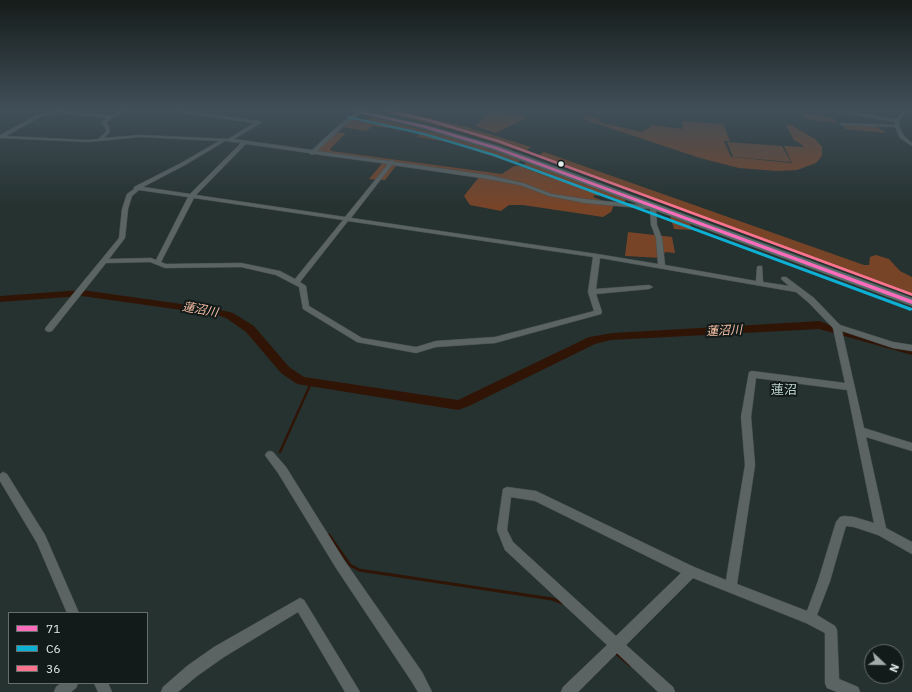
<!DOCTYPE html>
<html>
<head>
<meta charset="utf-8">
<style>
	body { margin:0 }
	#map { position:relative; width:912px; height:692px; overflow:hidden; background:#263230; font-family:"IBM Plex Sans",sans-serif }
	canvas { display:block }
	.legend { position:absolute; left:8px; top:612px; width:140px; height:72px; box-sizing:border-box; background:#131b1a; border:1px solid #656f6e; margin:0; padding:5px 7px; list-style:none; font-size:12px; color:#e1eceb }
	.legend li { display:flex; align-items:center; gap:8px; height:20px }
	.legend b { width:20px; border:1px solid #656f6e }
	.north { position:absolute; left:864px; top:644px; width:40px; height:40px; box-sizing:border-box; background:#131b1a; border:1px solid #656f6e; border-radius:50%; rotate:112deg; font-size:11px; font-weight:700; line-height:16px; text-align:center; color:#e1eceb }
	.north::after { content:''; display:block; margin:auto; width:14px; height:18px; background:#a0abaa; clip-path:polygon(50% 0,100% 100%,50% 72%,0 100%) }
</style>
</head>
<body>
<div id="map">
<canvas width="912" height="692"></canvas>
<ul class="legend">
<li><b style="height:5px;background:#fb6dba"></b>71</li>
<li><b style="height:5px;background:#0dafd3"></b>C6</li>
<li><b style="height:5px;background:#fc738d"></b>36</li>
</ul>
<div class="north">N</div>
</div>
<script>
const context = document.querySelector('canvas').getContext('2d');
context.lineJoin = 'round';
function fill(path, color) { context.fillStyle = color; context.fill(path, 'evenodd'); }
const poly = rows => new Path2D(rows.map(r => 'M' + r).join(''));
function stroke(path, color, width, dash) { context.strokeStyle = color; context.lineWidth = width; context.lineCap = dash ? 'butt' : 'round'; context.setLineDash(dash || []); context.stroke(path); }
function write(font, color, halo, rows, align = 'center') {
  context.font = font + ' "IBM Plex Sans","Noto Sans JP",sans-serif'; context.lineWidth = 4; context.setLineDash([]); context.textBaseline = 'middle'; context.strokeStyle = halo; context.fillStyle = color; for (const [text, x, y, turn = 0] of rows) {
    context.save(); context.translate(x, y); context.rotate((+turn || 0) * Math.PI / 180); context.textAlign = isNaN(turn) ? turn : align; if (halo) context.strokeText(text, 0, 0); context.fillText(text, 0, 0); context.restore();
  }
}
fill(poly([
	[727,142,782,146,791,162,733,157]
]), '#6e4630');
fill(poly([
	[371,110,395,110,470,128,531,147,524,152,455,130],
	[485,110,494,110,526,118,496,133,475,126,491,112],
	[802,113,833,118,837,123,807,119,804,117],
	[585,116,598,118,599,122,641,132,651,127,651,125,683,129,682,121,723,124,730,141,724,141,731,157,792,163,784,146,804,147,801,144,794,140,786,125,791,125,815,139,822,147,822,156,816,163,797,170,777,171,739,168,700,158,580,118],
	[371,117,452,137,521,160,516,164,449,142,417,137,420,132,372,126,367,131,343,127,353,118,367,120],
	[842,125,874,125,886,133,845,129],
	[336,132,346,133,330,149,331,151,502,174,514,166,520,166,556,180,522,166,527,162,627,199,624,202,602,194,598,196,595,195,593,197,614,205,611,212,603,217,523,205,509,205,501,211,470,205,464,196,479,177,398,163,385,180,369,179,384,161,315,152],
	[544,152,864,265,869,265,870,257,876,255,889,259,900,271,912,277,912,293,541,158,539,155],
	[670,215,689,222,693,230,674,229],
	[628,232,672,237,675,253,665,252,662,258,625,256]
]), '#774428');
stroke(poly([
	[280,452,311,383]
]), '#301507', 2.5);
stroke(poly([
	[329,535,350,565,359,570,552,599,563,603],
	[616,653,630,665]
]), '#301507', 3);
fill(poly([
	[82,290,217,309,233,313,254,326,289,367,304,377,458,400,589,337,613,333,820,321,839,329,912,347,912,355,819,329,611,340,595,344,469,406,458,410,297,384,281,373,246,332,226,318,217,315,82,296,0,302,0,296,82,290]
]), '#301507');
const minor = poly([
	[58,110,111,116,122,110,127,110,106,122,109,127,110,132,104,138,140,135,228,139,254,123,164,110,176,110,259,121,261,122,261,123,234,139,312,150,340,124,360,110,365,110,344,126,317,151,390,161,392,160,395,162,488,175,523,183,552,194,585,199,652,206,657,205,658,206,656,208,657,225,662,238,665,265,756,281,757,267,758,266,762,266,763,282,789,286,781,279,782,277,786,277,814,298,840,325,893,342,912,345,912,351,893,348,842,331,864,428,912,443,912,451,866,437,886,528,912,542,912,554,878,535,854,527,846,526,845,529,830,581,817,615,835,626,837,630,839,679,858,687,860,692,837,692,827,688,825,683,825,633,806,623,693,578,626,645,673,687,675,692,658,692,617,653,578,692,561,692,563,687,607,645,505,550,497,530,503,489,507,487,536,491,694,567,726,580,745,465,741,417,749,372,752,371,845,383,833,328,808,302,796,292,600,258,596,289,649,285,653,287,649,289,596,294,602,312,601,314,495,343,436,347,416,353,357,342,303,309,299,287,276,275,241,267,165,268,150,262,106,263,52,331,49,332,46,331,45,329,46,327,119,238,122,209,127,194,134,189,134,187,181,163,219,141,140,137,88,142,0,138,0,135,37,115,58,110],
	[58,113,107,118,101,122,105,127,106,132,98,139,88,140,6,136,40,117,58,113],
	[225,141,241,143,190,194,143,187,185,165,225,141],
	[246,144,309,153,312,155,314,154,388,164,345,217,196,195,246,144],
	[392,165,488,179,520,185,549,196,585,203,650,209,651,225,656,238,658,264,597,254,351,218,392,165],
	[139,190,188,197,156,260,151,258,109,259,125,238,128,209,132,196,139,190],
	[194,198,343,220,295,279,280,271,241,263,166,264,161,262,194,198],
	[348,221,593,257,588,292,594,311,495,337,436,341,416,347,362,338,309,306,306,286,300,282,348,221],
	[756,378,847,390,874,523,854,517,844,516,840,517,836,522,818,581,807,611,737,584,755,465,751,417,756,378],
	[511,497,535,501,681,573,616,636,513,542,507,530,511,497],
	[829,110,839,110,896,119,904,110,908,110,900,119,899,126,904,136,912,143,912,146,900,138,895,127,841,125,839,124,841,123,895,125,895,122,829,110],
	[270,451,273,452,286,467,344,560,422,672,432,692,418,692,412,682,336,568,278,473,267,458,265,455,267,452,270,451],
	[3,472,7,474,45,535,79,613,67,613,37,543,0,481,0,474,3,472],
	[300,598,304,600,360,692,345,692,298,612,224,657,197,676,178,692,161,692,163,687,187,666,214,647,300,598],
	[61,683,78,683,76,688,71,692,54,692,56,687,61,683],
	[94,683,108,683,112,692,98,692,94,683]
]);
const highway = poly([
	[347,110,359,110,426,125,499,146,912,298,912,306,493,150,424,129,347,110]
]);
stroke(minor, '#464f4e', 1);
stroke(highway, '#464f4e', 1);
fill(minor, '#5c6463');
fill(highway, '#5a6d6b');
fill(poly([
	[349,110,354,110,427,126,497,147,912,300,912,304,495,149,425,128,349,110]
]), '#fb6dba');
fill(poly([
	[348,116,425,133,495,154,912,308,912,310,910,311,908,310,493,156,423,135,347,118,347,116,348,116]
]), '#0dafd3');
fill(poly([
	[381,110,386,110,429,119,499,140,912,293,912,296,497,142,427,121,381,110]
]), '#fc738d');
const sky = context.createLinearGradient(0, 0, 0, 207);
sky.addColorStop(0, '#151c1a');
sky.addColorStop(0.53, '#414f59');
sky.addColorStop(1, '#414f5900');
context.fillStyle = sky;
context.fillRect(0, 0, 912, 207);
for (const [x, y, r, color] of [
	[561,164,3.5,"#e1eceb"]
]) { const dot = new Path2D(); dot.arc(x, y, r, 0, 2 * Math.PI); context.fillStyle = color; context.fill(dot); stroke(dot, '#131b1a', 1.5); }
write('italic 12px', '#fac1a6', '#131b1a', [
	["蓮沼川",200,310,10],
	["蓮沼川",724,331,-3]
]);
write('13px', '#bad1cd', '#131b1a', [
	["蓮沼",784,390]
]);
</script>
</body>
</html>
